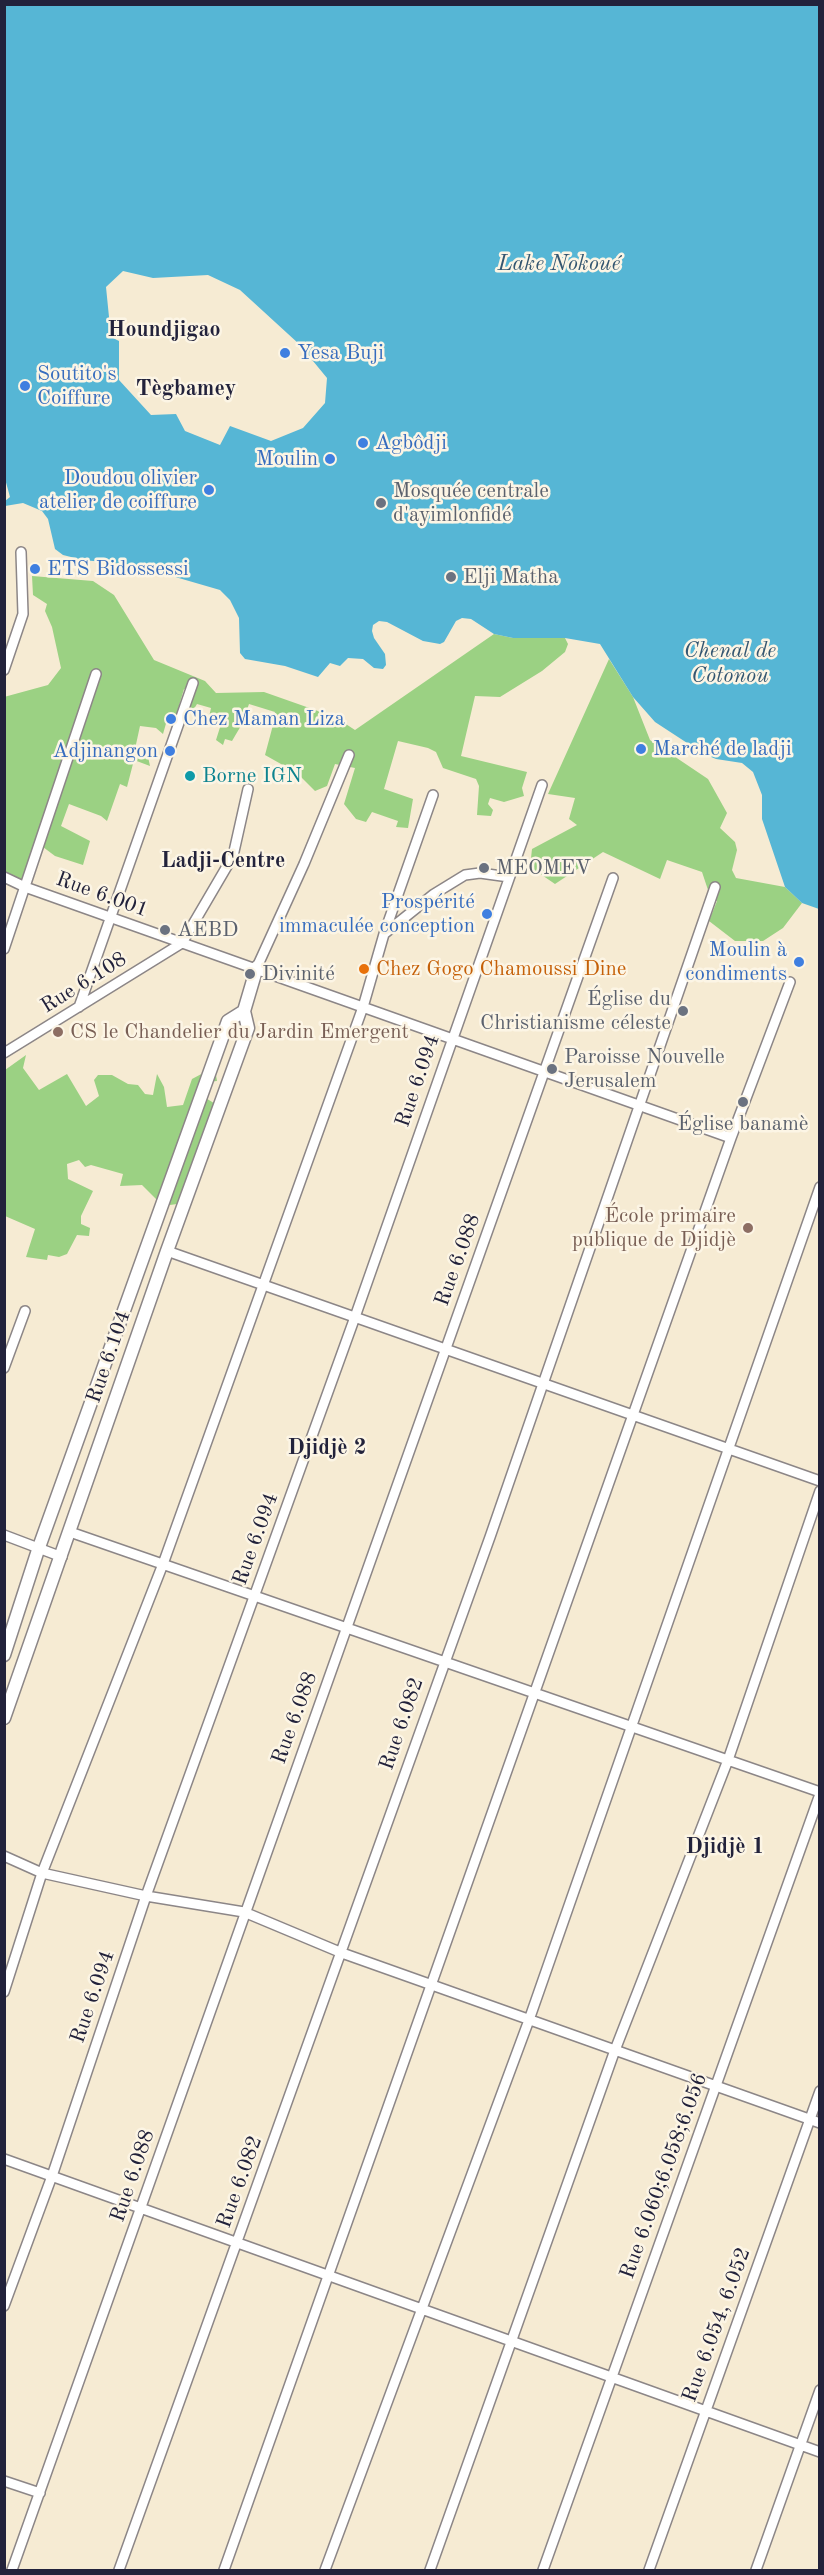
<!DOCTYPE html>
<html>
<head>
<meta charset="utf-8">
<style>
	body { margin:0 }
	#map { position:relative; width:824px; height:2575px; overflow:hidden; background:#f6ebd3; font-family:"Old Standard TT",serif }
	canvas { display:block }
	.frame { position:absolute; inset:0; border:6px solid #22223b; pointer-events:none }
</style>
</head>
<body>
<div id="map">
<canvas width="824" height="2575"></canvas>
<div class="frame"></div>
</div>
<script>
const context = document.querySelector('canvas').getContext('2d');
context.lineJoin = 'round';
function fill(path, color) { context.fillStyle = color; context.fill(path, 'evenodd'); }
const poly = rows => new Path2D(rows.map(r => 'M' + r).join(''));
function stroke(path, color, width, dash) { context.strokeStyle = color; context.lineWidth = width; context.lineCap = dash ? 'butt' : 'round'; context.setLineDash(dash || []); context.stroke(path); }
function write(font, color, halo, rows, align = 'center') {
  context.font = font + ' "Old Standard TT",serif'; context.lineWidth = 5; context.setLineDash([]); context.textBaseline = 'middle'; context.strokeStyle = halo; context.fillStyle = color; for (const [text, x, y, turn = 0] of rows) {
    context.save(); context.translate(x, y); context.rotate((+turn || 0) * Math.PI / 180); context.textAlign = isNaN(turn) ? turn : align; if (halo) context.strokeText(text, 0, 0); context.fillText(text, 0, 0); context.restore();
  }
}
fill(poly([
	[32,576,93,581,114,595,154,660,205,681,216,693,264,692,335,717,355,730,494,634,513,638,565,638,568,644,565,652,542,671,500,697,475,696,461,756,527,772,522,788,524,796,504,802,490,798,488,804,493,810,491,816,477,815,479,786,476,779,443,768,436,752,428,748,398,741,384,789,413,799,408,828,396,827,398,821,372,812,366,822,356,819,344,804,355,768,335,764,327,786,315,791,297,773,265,755,273,725,277,726,279,723,272,719,275,712,249,704,242,724,232,741,225,739,223,745,216,740,222,721,209,717,211,708,197,704,192,712,184,715,193,688,184,689,175,719,167,720,163,734,156,728,140,726,135,749,147,752,150,766,134,760,127,787,120,784,107,821,101,816,69,804,61,826,90,841,83,865,55,856,39,844,19,889,5,884,4,697,48,685,61,668,52,627,45,611,47,604,33,595],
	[609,659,633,697,650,740,708,779,727,813,720,828,735,842,737,850,732,870,736,878,785,887,802,903,783,928,763,941,735,941,709,921,717,901,711,899,702,872,667,860,660,879,603,852,555,884,530,867,532,849,577,825,569,819,575,798,548,794],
	[26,1055,23,1068,39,1090,67,1074,86,1106,99,1096,94,1080,98,1075,112,1075,128,1084,138,1085,145,1094,153,1095,157,1074,164,1087,167,1107,183,1105,192,1079,207,1071,216,1075,217,1081,206,1082,204,1097,222,1108,191,1202,163,1206,142,1185,120,1186,123,1174,91,1165,85,1167,79,1160,67,1164,68,1179,93,1191,81,1216,81,1224,90,1228,89,1236,77,1235,67,1254,59,1257,48,1255,47,1260,26,1257,35,1229,5,1216,5,1070]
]), '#9bd183');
fill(poly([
	[5,4,819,5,819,909,802,903,785,887,762,819,762,795,753,772,742,763,716,759,704,754,655,722,633,697,600,644,565,638,513,638,494,634,471,619,462,618,456,621,444,642,440,644,423,641,387,622,379,621,373,625,372,631,374,638,385,654,386,665,383,669,374,668,363,659,348,658,340,666,330,663,318,677,285,666,245,659,240,653,239,618,230,600,220,590,134,565,83,560,63,555,55,549,48,519,42,511,23,503,5,506,5,501,10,497,4,475],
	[123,271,153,278,208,275,240,290,299,344,327,378,325,403,303,428,271,441,230,426,220,445,185,431,176,414,151,415,119,380,119,341,111,337,106,287]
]), '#56b6d5');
const minor = poly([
	[4,670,23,614,21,552],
	[4,877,25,887,731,1138],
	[384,934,434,894,465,875,480,873,509,877],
	[4,949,96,674],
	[257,967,304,864,349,755],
	[79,1007,193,683],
	[4,1053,182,943,233,856,248,789],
	[167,1251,820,1481],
	[4,1368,25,1311],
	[70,1532,820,1792],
	[4,1535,62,1557],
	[4,1856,42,1873,146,1896,244,1912,342,1953,820,2123],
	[4,1992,42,1873,163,1564,363,1007,384,934,433,795],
	[4,2159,820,2452],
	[4,2306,52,2176,146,1896,355,1317,542,785],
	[4,2481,40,2493],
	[12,2570,613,878],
	[119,2570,490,1537,715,887],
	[224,2570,731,1138,790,982],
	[325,2570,529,2020,820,1187],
	[430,2570,615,2050,728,1760,820,1491],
	[543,2570,820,1794],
	[649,2570,820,2091],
	[756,2570,820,2390]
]);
const tertiary = poly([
	[4,1655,38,1550,228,1021,244,1011],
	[4,1718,167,1251,248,1028,244,1011,257,967]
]);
stroke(minor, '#8c8687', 12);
stroke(tertiary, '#8c8687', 15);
stroke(minor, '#fff', 9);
stroke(tertiary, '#fff', 12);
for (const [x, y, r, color] of [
	[285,353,6,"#3f7fe0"],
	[25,386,6,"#3f7fe0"],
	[363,443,6,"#3f7fe0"],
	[330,459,6,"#3f7fe0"],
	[209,490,6,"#3f7fe0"],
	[381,503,6,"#6b7280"],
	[35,569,6,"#3f7fe0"],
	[451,577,6,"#6b7280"],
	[171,719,6,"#3f7fe0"],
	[641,749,6,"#3f7fe0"],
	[170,751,6,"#3f7fe0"],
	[190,776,6,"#0f9aa8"],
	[484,868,6,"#6b7280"],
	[487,914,6,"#3f7fe0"],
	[165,930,6,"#6b7280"],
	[799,962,6,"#3f7fe0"],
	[364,969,6,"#e8710a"],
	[250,974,6,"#6b7280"],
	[683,1011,6,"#6b7280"],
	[58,1032,6,"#8d6e63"],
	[552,1069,6,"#6b7280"],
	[743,1102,6,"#6b7280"],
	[748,1228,6,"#8d6e63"]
]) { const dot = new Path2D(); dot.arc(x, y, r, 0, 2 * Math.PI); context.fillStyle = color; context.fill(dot); stroke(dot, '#fcf5e5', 2); }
write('21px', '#366cbe', '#fcf5e5', [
	["Yesa Buji",297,353],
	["Soutito's",37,374],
	["Coiffure",37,398],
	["Agbôdji",375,443],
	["Moulin",318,459,"right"],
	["Doudou olivier",197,478,"right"],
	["atelier de coiffure",197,502,"right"],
	["ETS Bidossessi",47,569],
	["Chez Maman Liza",183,719],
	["Marché de ladji",653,749],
	["Adjinangon",158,751,"right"],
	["Prospérité",475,902,"right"],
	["immaculée conception",475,926,"right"],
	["Moulin à",787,950,"right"],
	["condiments",787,974,"right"]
], 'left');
write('21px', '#5b616d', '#fcf5e5', [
	["Mosquée centrale",393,491],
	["d'ayimlonfidé",393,515],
	["Elji Matha",463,577],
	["MEOMEV",496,868],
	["AEBD",177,930],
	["Divinité",262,974],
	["Église du",671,999,"right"],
	["Christianisme céleste",671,1023,"right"],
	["Paroisse Nouvelle",564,1057],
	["Jerusalem",564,1081],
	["Église banamè",743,1124,"center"]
], 'left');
write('21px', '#0d838f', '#fcf5e5', [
	["Borne IGN",202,776]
], 'left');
write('21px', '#22223b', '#fcf5e5', [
	["Rue 6.001",102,895,20],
	["Rue 6.108",84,983,-32],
	["Rue 6.094",418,1081,-71],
	["Rue 6.088",458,1260,-70],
	["Rue 6.104",109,1357,-71],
	["Rue 6.094",256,1539,-70],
	["Rue 6.088",295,1718,-70],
	["Rue 6.082",402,1724,-71],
	["Rue 6.094",93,1997,-71],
	["Rue 6.088",133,2176,-71],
	["Rue 6.060;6.058;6.056",664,2176,-70],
	["Rue 6.082",240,2182,-70],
	["Rue 6.054, 6.052",717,2325,-70]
]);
write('21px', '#c56008', '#fcf5e5', [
	["Chez Gogo Chamoussi Dine",376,969]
], 'left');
write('21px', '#785e54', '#fcf5e5', [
	["CS le Chandelier du Jardin Emergent",70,1032],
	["École primaire",736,1216,"right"],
	["publique de Djidjè",736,1240,"right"]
], 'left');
write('italic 22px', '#345671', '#fcf5e5', [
	["Lake Nokoué",559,264],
	["Chenal de",730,651],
	["Cotonou",730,676]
]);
write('bold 22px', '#22223b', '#fcf5e5', [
	["Houndjigao",164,330],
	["Tègbamey",186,389],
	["Ladji-Centre",223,861],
	["Djidjè 2",327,1448],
	["Djidjè 1",725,1847]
]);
</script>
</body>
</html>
